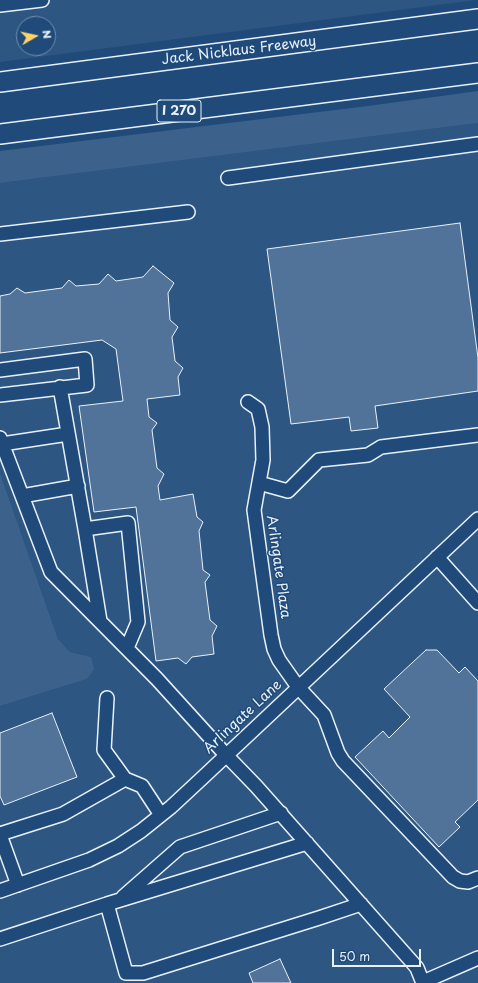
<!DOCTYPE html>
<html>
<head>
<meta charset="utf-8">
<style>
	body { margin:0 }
	#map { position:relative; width:478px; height:983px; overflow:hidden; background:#1f4a7a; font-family:"Playpen Sans",sans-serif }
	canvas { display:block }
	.north { position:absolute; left:16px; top:16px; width:40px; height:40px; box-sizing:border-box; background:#1f4a7a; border:1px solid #6f8dac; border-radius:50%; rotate:81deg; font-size:11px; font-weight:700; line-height:16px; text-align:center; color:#e8f1f8 }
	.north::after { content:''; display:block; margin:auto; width:14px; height:18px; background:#ffd166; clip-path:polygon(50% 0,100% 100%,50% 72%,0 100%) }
	.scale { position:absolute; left:332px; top:949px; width:89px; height:18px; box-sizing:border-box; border:2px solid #e8f1f8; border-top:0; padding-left:5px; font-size:12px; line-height:14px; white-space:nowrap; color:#e8f1f8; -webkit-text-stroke:3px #1f4a7a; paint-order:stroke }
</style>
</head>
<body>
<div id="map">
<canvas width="478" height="983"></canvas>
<div class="north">N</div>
<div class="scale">50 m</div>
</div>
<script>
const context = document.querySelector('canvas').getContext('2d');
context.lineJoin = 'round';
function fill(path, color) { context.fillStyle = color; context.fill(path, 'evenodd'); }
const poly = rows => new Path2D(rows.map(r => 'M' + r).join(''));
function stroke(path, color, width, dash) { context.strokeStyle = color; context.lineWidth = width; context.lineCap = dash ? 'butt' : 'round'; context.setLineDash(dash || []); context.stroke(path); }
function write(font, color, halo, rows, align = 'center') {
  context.font = font + ' "Playpen Sans",sans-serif'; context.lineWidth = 3; context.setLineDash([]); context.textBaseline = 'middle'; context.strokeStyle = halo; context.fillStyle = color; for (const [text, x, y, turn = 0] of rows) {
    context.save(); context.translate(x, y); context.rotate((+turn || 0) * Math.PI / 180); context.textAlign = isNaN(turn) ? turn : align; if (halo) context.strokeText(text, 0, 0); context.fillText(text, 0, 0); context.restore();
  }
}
fill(poly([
	[0,0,476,0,0,62],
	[24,24,48,24,48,48,24,48],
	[478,123,478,983,0,983,0,706,87,679,91,657,70,652,58,639,0,473,0,183]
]), '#2e5683');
fill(poly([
	[478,91,478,123,0,183,0,151,368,106],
	[0,473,58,639,70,652,91,657,94,669,87,679,0,706]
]), '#3c628c');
const building = poly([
	[460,223,478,358,478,391,375,406,378,428,351,431,349,417,291,424,267,249,460,223],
	[153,266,174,283,168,293,170,320,178,327,172,337,175,361,183,368,178,377,180,395,147,399,149,417,157,423,152,430,157,468,164,474,158,486,160,500,193,494,197,517,203,522,199,531,203,570,210,575,205,582,210,620,217,626,212,636,214,654,192,657,186,664,178,658,156,661,136,507,94,512,79,406,123,401,116,349,102,340,0,353,0,296,10,294,17,288,25,293,62,288,69,280,76,286,99,284,108,274,116,281,143,277,153,266],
	[426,650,437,650,459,673,465,667,478,681,478,800,455,822,460,827,439,847,355,757,383,731,389,738,410,717,384,689,426,650],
	[52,713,77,777,4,805,0,796,0,733,52,713],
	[280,959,291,983,253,983,249,973,280,959]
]);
fill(building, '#517399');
stroke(building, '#e8f1f8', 1);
const minor = poly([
	[0,5,42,0],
	[228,178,478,144],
	[0,234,188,212],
	[0,370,85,359,87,385,0,395],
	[60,387,85,529,128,523,138,622,127,648],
	[248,402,258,409,262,427,263,460,254,510,271,635,274,649,279,660,298,687,324,715,338,753,343,761,453,877,460,881,468,882,478,878],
	[0,438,51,572,157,679,226,755,256,786,412,962,417,968,423,983],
	[2,444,68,434],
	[259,483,288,491,319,460,368,455,381,447,478,435],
	[22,496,78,486],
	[85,529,100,621],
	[437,557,478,603],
	[125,779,142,786,161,815],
	[0,834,63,814,125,779,104,750,107,698],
	[0,835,18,885],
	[0,891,89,860,118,846,141,831,171,807,199,781,478,519],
	[123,897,180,847,281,813],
	[107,904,307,843],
	[0,939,107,904,126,973,143,973,319,918,361,904],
	[423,982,478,958]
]);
const highway = poly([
	[0,82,478,19],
	[0,134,478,73]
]);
stroke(minor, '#e8f1f8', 16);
stroke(highway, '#e8f1f8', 22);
stroke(minor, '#1f4a7a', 13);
stroke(highway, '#1f4a7a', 19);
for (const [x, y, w] of [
	[179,111,44]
]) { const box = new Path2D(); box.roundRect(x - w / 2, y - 11, w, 22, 3); context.fillStyle = '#1f4a7a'; context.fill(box); stroke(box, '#e8f1f8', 1); }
write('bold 13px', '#e8f1f8', null, [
	["I 270",179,111]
]);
write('14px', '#e8f1f8', '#1f4a7a', [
	["Jack Nicklaus Freeway",239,51,-7],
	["Arlingate Plaza",278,567,82],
	["Arlingate Lane",243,717,-43]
]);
</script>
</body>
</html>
